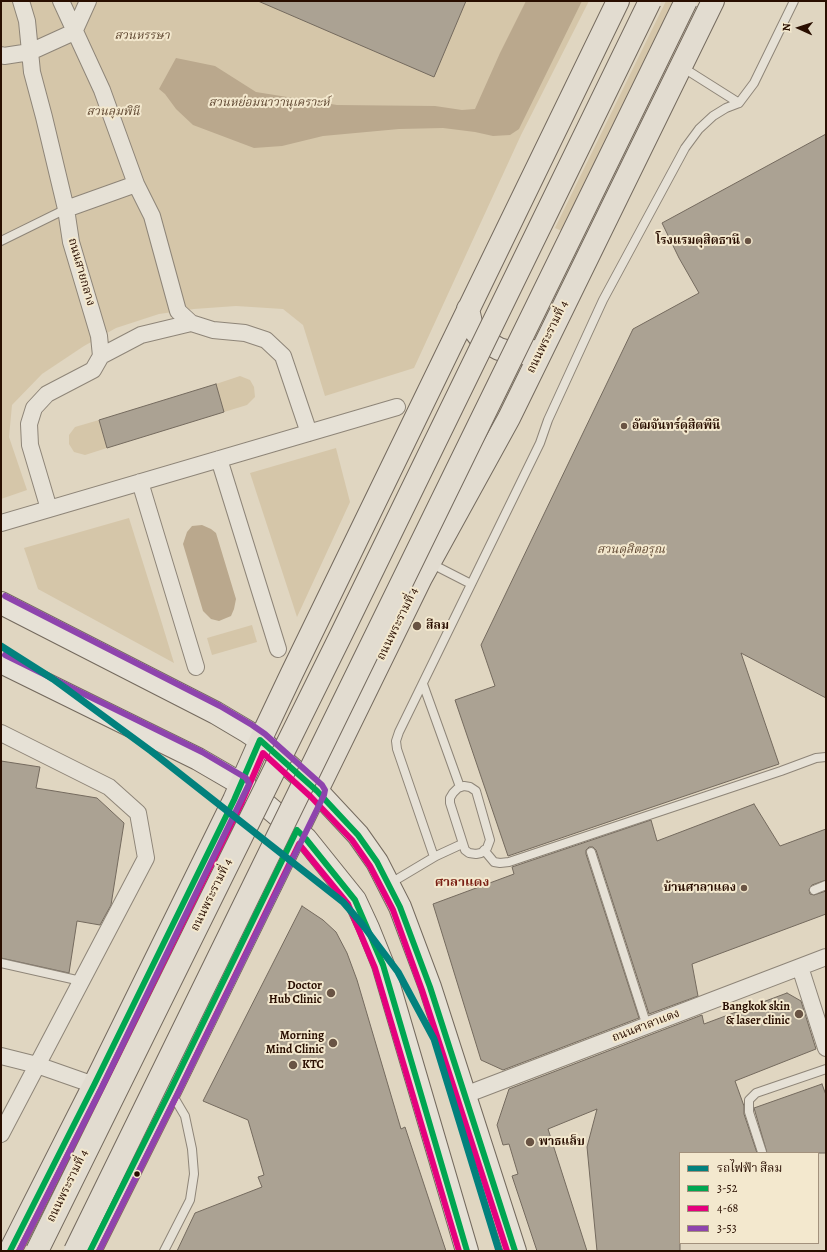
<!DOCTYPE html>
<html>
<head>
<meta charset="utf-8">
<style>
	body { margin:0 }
	#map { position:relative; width:827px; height:1252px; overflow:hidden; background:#e0d6c1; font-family:Alegreya,"Noto Serif Thai",serif }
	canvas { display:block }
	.frame { position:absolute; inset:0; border:2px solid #290e00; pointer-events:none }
	.legend { position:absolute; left:679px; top:1152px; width:140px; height:92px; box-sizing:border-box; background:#f3e8ce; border:1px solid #a2917c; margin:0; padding:5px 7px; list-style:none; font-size:12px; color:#290e00 }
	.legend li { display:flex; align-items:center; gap:8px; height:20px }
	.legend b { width:20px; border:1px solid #a2917c }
	.north { position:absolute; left:779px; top:8px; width:40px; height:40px; -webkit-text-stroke:3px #f3e8ce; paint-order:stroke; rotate:273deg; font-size:11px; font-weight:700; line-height:16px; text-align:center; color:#290e00 }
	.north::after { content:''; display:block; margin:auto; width:14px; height:18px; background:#290e00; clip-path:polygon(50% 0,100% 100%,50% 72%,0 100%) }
</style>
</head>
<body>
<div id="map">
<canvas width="827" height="1252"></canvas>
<div class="frame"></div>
<ul class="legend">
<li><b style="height:5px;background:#02817d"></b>รถไฟฟ้า สีลม</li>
<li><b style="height:5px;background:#00a651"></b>3-52</li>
<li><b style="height:5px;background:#e5007d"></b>4-68</li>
<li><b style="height:5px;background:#8e44ad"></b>3-53</li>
</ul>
<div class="north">N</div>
</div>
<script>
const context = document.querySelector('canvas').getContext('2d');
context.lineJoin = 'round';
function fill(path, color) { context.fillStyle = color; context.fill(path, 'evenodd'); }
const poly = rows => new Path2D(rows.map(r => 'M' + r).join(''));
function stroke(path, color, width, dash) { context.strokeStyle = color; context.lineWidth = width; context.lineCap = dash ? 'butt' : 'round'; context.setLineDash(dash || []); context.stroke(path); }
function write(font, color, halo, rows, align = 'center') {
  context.font = font + ' Alegreya,"Noto Serif Thai",serif'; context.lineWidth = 4; context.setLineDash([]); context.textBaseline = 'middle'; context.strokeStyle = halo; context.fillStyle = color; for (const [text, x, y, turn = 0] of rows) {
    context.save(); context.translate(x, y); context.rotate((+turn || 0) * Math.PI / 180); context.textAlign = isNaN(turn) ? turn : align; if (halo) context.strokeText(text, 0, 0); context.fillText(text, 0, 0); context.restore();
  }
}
fill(poly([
	[1,1,589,1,521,135,414,368,325,396,303,325,283,309,236,306,194,309,159,314,116,328,84,346,42,374,12,405,9,437,27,490,1,499],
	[666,1,675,1,562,231,555,228],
	[240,376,250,380,254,387,255,397,247,405,224,412,216,384],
	[99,420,107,448,85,455,74,452,69,444,69,435,75,427],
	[336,448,350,502,297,617,250,473],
	[129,518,160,617,174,663,38,589,24,548],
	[252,625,257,642,212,655,207,638]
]), '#d5c6a9');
fill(poly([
	[526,1,582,1,519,129,510,135,493,136,475,132,443,128,399,129,323,136,282,146,254,148,193,125,176,109,165,94,159,89,176,58,215,66,256,92,337,105,435,106,462,110,475,109,500,53],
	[202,525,211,529,216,533,236,599,234,609,231,616,219,621,211,619,203,611,183,544,187,532,192,526]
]), '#baa88d');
const building = poly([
	[258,1,466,1,434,77,258,1],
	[826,134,826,698,741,653,779,764,508,856,455,700,495,686,481,645,633,329,699,293,679,258,662,223,826,134],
	[216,384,224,412,107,448,99,420,216,384],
	[1,761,40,767,36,788,97,798,124,823,111,905,100,925,77,921,69,973,1,958,1,761],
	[754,804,780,846,826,829,826,880,812,885,809,890,810,894,814,895,826,891,826,914,692,964,698,996,649,1014,596,850,593,847,589,847,586,850,586,854,639,1018,503,1070,481,1060,433,904,514,874,512,867,651,820,657,841,754,804],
	[302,906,323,920,336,932,347,953,357,980,401,1129,405,1127,446,1251,177,1251,195,1213,262,1187,258,1177,264,1175,248,1120,203,1101,302,906],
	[787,993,801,1001,816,1049,735,1081,744,1106,744,1114,757,1153,680,1153,680,1251,597,1251,587,1147,597,1109,548,1129,587,1251,537,1251,512,1176,518,1174,509,1144,503,1145,497,1125,509,1089,702,1015,704,1024,787,993],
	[822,1084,826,1095,826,1153,767,1153,754,1108,822,1084]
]);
fill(building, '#aba293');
stroke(building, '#746a5e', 1);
const lane = poly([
	[682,67,739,103],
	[1,241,66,209],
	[430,563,471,584],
	[423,684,460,787],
	[464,786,470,787,476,791,490,840,487,848,481,853,476,854,469,853,465,850,450,803,450,798,453,793,458,788,464,786],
	[484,850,494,862,500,863,509,862,781,771,816,758,826,757],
	[591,852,647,1026],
	[436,856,433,854,397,749,396,741,399,732,540,443,548,420,603,300,685,148,699,129,713,116,726,108,739,103,754,83,794,1],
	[389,884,436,856,462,844],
	[814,890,826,885],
	[1,963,81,981],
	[762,1152,749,1112,749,1100,756,1093,826,1069],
	[164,1251,190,1200,194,1174,192,1149,185,1116,172,1094]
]);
const street = poly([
	[21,1,27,21,32,72,44,117,66,209,71,242,99,336,101,356,93,370,47,394,34,408,29,424,30,445,49,509],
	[61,1,102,90,136,184,152,216,178,311,191,323,213,330,245,333,266,340,283,356,309,433],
	[1,55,4,56,30,52,74,32,88,1],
	[66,209,136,184],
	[101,356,141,335,191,323],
	[219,459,278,649],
	[140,482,196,667],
	[1,523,397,407],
	[1,733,109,787,138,813,146,858,1,1134],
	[800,967,826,1048],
	[1,1056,37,1065,94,1085],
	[465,1095,826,957]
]);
const secondary = poly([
	[1,603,216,713,248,732,260,740,317,791,358,835,377,862,400,907,430,987,515,1251],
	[1,662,198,759,241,784,306,839,355,900,368,928,383,965,467,1251]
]);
const primary = poly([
	[468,309,472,327,481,339,499,349,517,354,533,351],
	[10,1251,94,1085,234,800,265,730,292,673,618,1],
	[90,1251,170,1091,421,578,509,418,713,1]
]);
stroke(lane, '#8e8578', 10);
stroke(street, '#8e8578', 18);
stroke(secondary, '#746a5e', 24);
stroke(primary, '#746a5e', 24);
stroke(lane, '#e6e1d6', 8);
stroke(street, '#e6e1d6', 16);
stroke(secondary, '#e6e1d6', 22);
stroke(primary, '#e2dcd0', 22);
const primaryBridge = poly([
	[37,1251,340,637,650,1],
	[75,1251,686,1]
]);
stroke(primaryBridge, '#746a5e', 24, []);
stroke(primaryBridge, '#e2dcd0', 22);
stroke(poly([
	[10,1251,94,1085,234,800,260,740,317,791,358,835,377,862,400,907,430,987,515,1251],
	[90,1251,170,1091,297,830,306,839,355,900,383,965,467,1251]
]), '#00a651', 6);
stroke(poly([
	[19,1251,101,1089,241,804,263,753,311,797,352,840,370,866,393,910,422,990,507,1251],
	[99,1251,177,1095,299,844,348,904,375,968,459,1251]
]), '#e5007d', 6);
stroke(poly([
	[5,596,220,706,252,725,265,734,322,785,325,790,324,795,177,1095,99,1251],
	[5,655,202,752,246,778,249,784,101,1089,19,1251]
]), '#8e44ad', 6);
stroke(poly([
	[1,646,53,679,151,751,343,902,362,924,398,972,434,1039,499,1251]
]), '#02817d', 7);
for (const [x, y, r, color] of [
	[748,241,4,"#695444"],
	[624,426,4,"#695444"],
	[417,626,5,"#695444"],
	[744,888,4,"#695444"],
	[331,993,5,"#695444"],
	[799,1014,5,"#695444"],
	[333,1043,5,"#695444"],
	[293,1065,5,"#695444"],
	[530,1142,5,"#695444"],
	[137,1174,3.5,"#290e00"]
]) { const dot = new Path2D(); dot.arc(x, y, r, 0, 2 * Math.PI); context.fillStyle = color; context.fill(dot); stroke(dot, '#f3e8ce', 1.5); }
write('italic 12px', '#624a34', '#f3e8ce', [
	["สวนหรรษา",142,36],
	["สวนหย่อมนาวานุเคราะห์",269,103],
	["สวนลุมพินี",113,112],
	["สวนดุสิตอรุณ",631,550]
]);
write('bold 12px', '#290e00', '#f3e8ce', [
	["โรงแรมดุสิตธานี",740,241],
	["อัฒจันทร์ดุสิตพินี",632,426,"left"],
	["สีลม",426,626,"left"],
	["บ้านศาลาแดง",736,888],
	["Doctor",322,986],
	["Hub Clinic",322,1000],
	["Bangkok skin",790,1007],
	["& laser clinic",790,1021],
	["Morning",324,1036],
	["Mind Clinic",324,1050],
	["KTC",302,1065,"left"],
	["พาธแล็บ",539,1142,"left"]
], 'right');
write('12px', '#290e00', '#f3e8ce', [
	["ถนนสายกลาง",81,272,74],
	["ถนนพระรามที่ 4",548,337,-64],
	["ถนนพระรามที่ 4",398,624,-64],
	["ถนนพระรามที่ 4",212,895,-64],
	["ถนนศาลาแดง",646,1026,-21],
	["ถนนพระรามที่ 4",68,1186,-64]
]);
write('bold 13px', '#7a1f14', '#f3e8ce', [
	["ศาลาแดง",462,883]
]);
</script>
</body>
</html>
